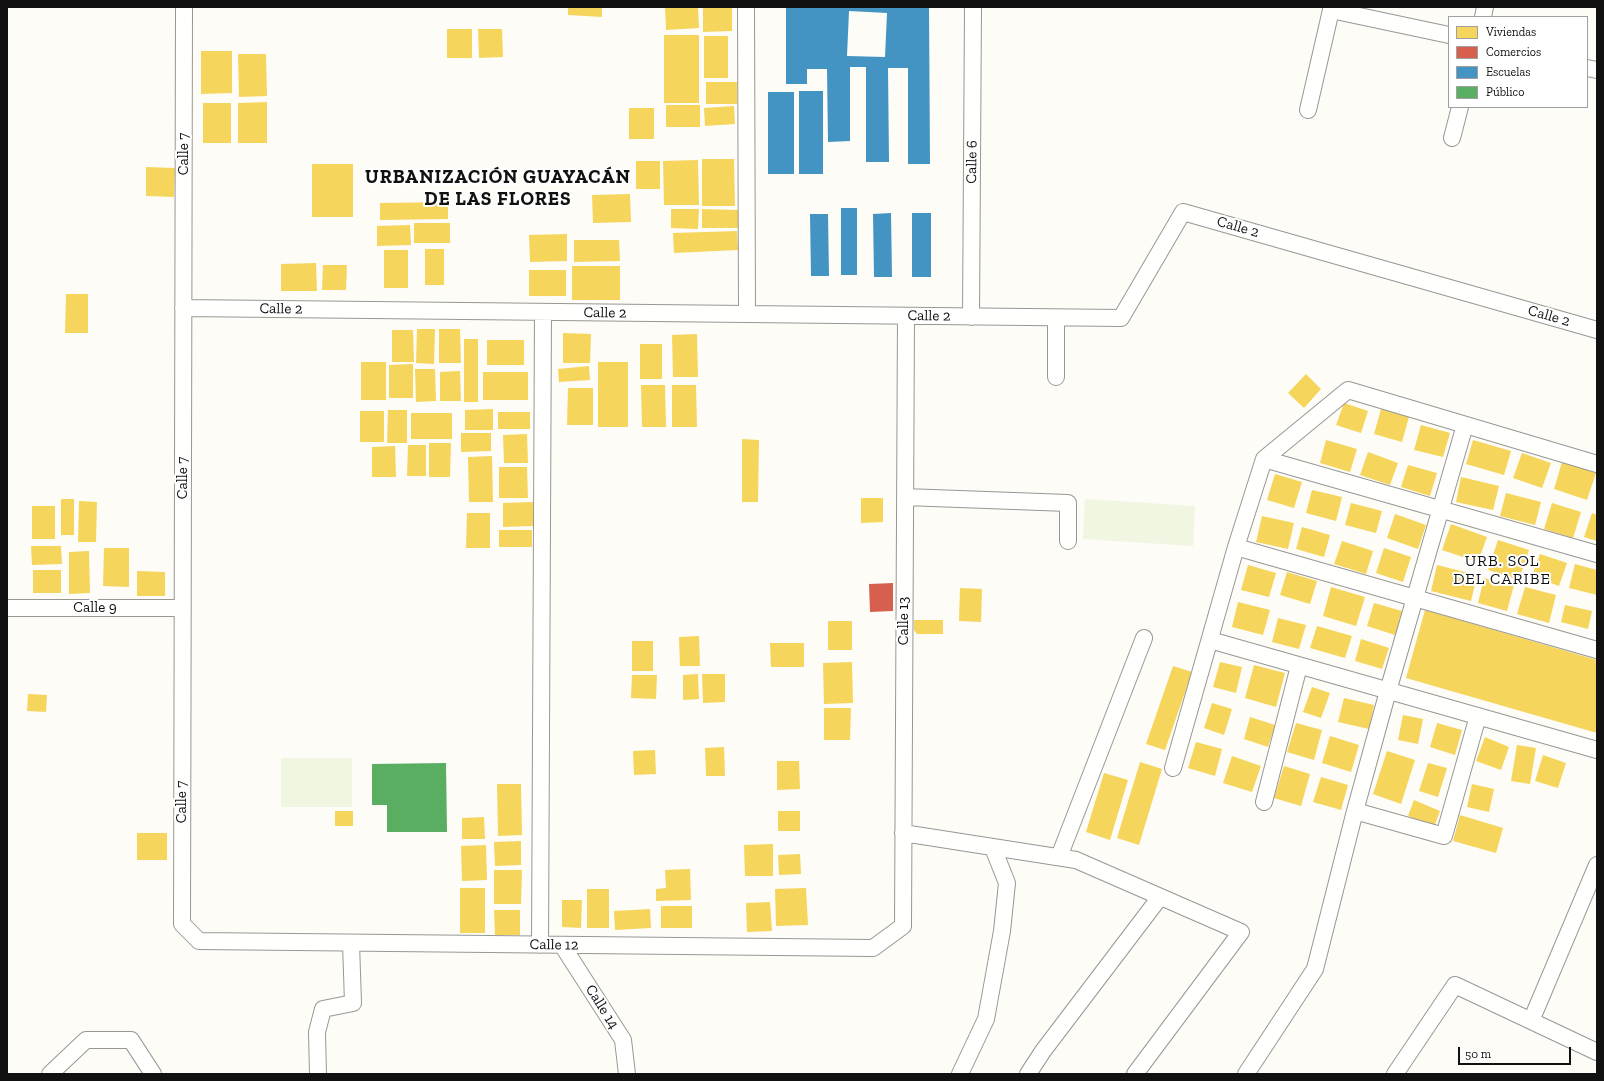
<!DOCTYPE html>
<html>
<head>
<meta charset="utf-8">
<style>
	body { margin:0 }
	#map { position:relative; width:1604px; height:1081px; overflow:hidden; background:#fdfcf7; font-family:"Zilla Slab",serif }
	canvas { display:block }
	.frame { position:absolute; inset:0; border:8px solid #111; pointer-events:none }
	.legend { position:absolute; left:1448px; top:16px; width:140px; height:92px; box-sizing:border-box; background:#fff; border:1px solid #a0a0a0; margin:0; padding:5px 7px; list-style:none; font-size:12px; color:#111 }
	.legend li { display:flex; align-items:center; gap:8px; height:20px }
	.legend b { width:20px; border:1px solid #a0a0a0 }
	.scale { position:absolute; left:1458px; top:1047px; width:113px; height:18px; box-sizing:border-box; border:2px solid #111; border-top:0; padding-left:5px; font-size:12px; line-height:14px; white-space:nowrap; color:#111; -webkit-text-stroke:3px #fff; paint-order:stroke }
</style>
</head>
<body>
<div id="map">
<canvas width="1604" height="1081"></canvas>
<div class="frame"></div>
<ul class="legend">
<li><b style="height:11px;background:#f6d55c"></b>Viviendas</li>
<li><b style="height:11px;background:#d6604d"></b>Comercios</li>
<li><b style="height:11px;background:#4393c3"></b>Escuelas</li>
<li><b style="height:11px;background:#5aae61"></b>Público</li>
</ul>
<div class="scale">50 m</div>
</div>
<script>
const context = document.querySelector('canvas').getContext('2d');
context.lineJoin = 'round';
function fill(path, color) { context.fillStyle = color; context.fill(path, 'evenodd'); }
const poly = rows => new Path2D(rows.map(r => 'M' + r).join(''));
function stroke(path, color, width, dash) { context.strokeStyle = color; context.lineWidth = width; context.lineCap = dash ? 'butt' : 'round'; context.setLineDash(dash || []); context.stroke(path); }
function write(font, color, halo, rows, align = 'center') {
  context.font = font + ' "Zilla Slab",serif'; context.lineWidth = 4; context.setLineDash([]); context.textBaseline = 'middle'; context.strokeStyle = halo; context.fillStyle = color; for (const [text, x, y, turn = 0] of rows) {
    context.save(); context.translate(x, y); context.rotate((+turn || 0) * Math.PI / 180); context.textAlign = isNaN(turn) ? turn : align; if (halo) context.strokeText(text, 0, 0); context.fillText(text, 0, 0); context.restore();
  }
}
fill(poly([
	[1085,499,1195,506,1193,546,1083,539],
	[281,758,352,758,352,807,281,807]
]), '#f0f6e1');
fill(poly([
	[568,7,602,7,602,17,568,15],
	[665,7,698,7,699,28,666,30],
	[703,7,732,7,732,31,703,32],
	[447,29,472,29,472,58,447,58],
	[478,29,502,29,503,57,479,58],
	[664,35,699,35,699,103,664,103],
	[704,36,728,36,728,78,704,78],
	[201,51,232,51,232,93,201,94],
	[238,54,266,54,267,96,239,97],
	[706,82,737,82,737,104,706,104],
	[267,102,267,143,238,143,238,103],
	[203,103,231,103,231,143,203,143],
	[666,105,700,105,700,127,666,127],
	[734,106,735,124,705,126,704,108],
	[629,108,654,108,654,139,629,139],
	[702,159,734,159,735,206,702,206],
	[698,160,699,205,664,205,663,161],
	[636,161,660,161,660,189,636,189],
	[312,164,353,164,353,217,312,217],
	[146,167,175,168,174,197,146,196],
	[630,194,631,222,593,223,592,195],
	[448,202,448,219,380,220,380,203],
	[671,209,699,209,698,229,671,228],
	[702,209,738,210,738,228,702,228],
	[414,223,450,223,450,243,414,243],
	[410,225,411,245,377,246,377,226],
	[737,231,738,250,674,253,673,233],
	[567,234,567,261,530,262,529,235],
	[574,240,619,240,620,261,574,262],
	[425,249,444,249,444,285,425,285],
	[384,250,408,250,408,288,384,288],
	[316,263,317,291,281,291,281,264],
	[323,265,347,265,346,290,322,290],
	[572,266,620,266,620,300,572,300],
	[529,270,566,270,566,296,529,296],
	[66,294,88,294,88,333,65,333],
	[417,329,435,329,434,364,416,363],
	[439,329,460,329,461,363,439,363],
	[392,330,413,330,414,362,392,362],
	[563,333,591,334,590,363,563,363],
	[697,334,698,377,673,377,672,335],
	[464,339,478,339,478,402,464,402],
	[487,340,524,340,524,365,487,365],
	[640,344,662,344,662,379,640,379],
	[361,362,386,362,386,400,361,400],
	[598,362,628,362,628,427,598,427],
	[413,364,413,398,389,398,389,365],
	[589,366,590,380,559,382,558,369],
	[415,369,435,369,436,401,416,402],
	[460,371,461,401,440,401,440,372],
	[483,372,528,372,528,400,483,400],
	[1306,374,1321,389,1304,408,1288,393],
	[641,385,665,385,666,427,642,427],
	[672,385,696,385,697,427,672,427],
	[568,388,593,388,593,425,567,425],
	[1344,403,1368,411,1361,433,1336,425],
	[493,409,493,430,465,430,465,410],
	[1381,409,1409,417,1402,442,1374,434],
	[388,410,407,410,407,443,387,443],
	[360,411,384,411,384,442,360,442],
	[498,412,530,412,530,429,498,429],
	[411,413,452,413,452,439,411,439],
	[1421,425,1450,433,1443,457,1414,450],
	[461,433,491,433,491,451,461,452],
	[527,434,528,463,504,463,503,435],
	[742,439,759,440,758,502,742,502],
	[1326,440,1357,449,1350,472,1320,463],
	[1473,440,1511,451,1504,475,1466,464],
	[429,443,451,443,450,477,429,477],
	[408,445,426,445,426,476,407,476],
	[395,446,396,477,372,477,372,447],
	[1368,452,1398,463,1390,485,1360,475],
	[1522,453,1551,463,1542,488,1513,478],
	[492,456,493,502,469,502,468,457],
	[1562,462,1596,473,1587,500,1554,489],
	[1408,465,1437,473,1430,496,1401,487],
	[499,467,527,467,528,498,499,498],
	[1275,474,1302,482,1294,508,1267,500],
	[1461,477,1499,486,1493,510,1456,502],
	[1312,490,1342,497,1336,521,1306,513],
	[1506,493,1541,502,1535,525,1500,516],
	[861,498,883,498,883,522,861,523],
	[61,499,74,499,74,535,61,535],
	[79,501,97,502,96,542,78,542],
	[533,502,533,526,503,527,503,503],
	[1351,503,1382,511,1376,533,1345,525],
	[1552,503,1581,512,1573,538,1544,529],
	[32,506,55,506,55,539,32,539],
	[467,513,490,513,490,548,466,548],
	[1592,513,1597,515,1597,541,1584,537],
	[1395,514,1426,525,1418,549,1387,538],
	[1262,516,1294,523,1288,549,1256,542],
	[1451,524,1487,537,1478,562,1442,550],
	[1302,527,1330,535,1324,557,1296,549],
	[499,530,532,530,532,547,499,547],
	[1498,540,1529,550,1519,580,1488,570],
	[1342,541,1373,551,1366,574,1334,564],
	[31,546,61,546,62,564,32,565],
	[104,548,129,548,129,587,103,586],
	[1384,548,1411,557,1403,582,1376,573],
	[89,551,90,593,69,594,69,552],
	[1540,554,1567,563,1559,586,1532,576],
	[1575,564,1597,570,1597,595,1569,588],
	[1248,565,1276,573,1269,597,1241,590],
	[1437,565,1477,575,1471,601,1431,591],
	[33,570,61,570,61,593,33,593],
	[137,571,165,572,165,596,137,596],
	[1287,572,1317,581,1310,604,1280,595],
	[1484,578,1514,585,1507,611,1478,603],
	[1331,587,1365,597,1356,626,1323,616],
	[1525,587,1556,595,1549,623,1517,614],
	[960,588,982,589,981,622,959,621],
	[1238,602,1270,610,1263,635,1232,627],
	[1374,603,1402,611,1395,635,1367,626],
	[1565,605,1592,611,1588,629,1561,622],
	[1425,610,1597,660,1597,733,1406,678],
	[1278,618,1306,625,1299,649,1272,642],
	[914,620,943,620,943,634,917,634,914,630],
	[828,621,852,621,852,650,828,650],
	[1317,626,1352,636,1345,658,1310,648],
	[699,636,700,666,680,666,679,637],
	[1361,639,1389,648,1382,669,1355,661],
	[632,641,653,641,653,671,632,671],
	[770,643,804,643,804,667,771,667],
	[852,662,853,703,824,704,823,663],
	[1220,662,1242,667,1236,693,1213,687],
	[1254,665,1285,673,1276,707,1245,698],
	[1173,666,1192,672,1165,750,1146,744],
	[698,674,699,699,683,700,683,675],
	[702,674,725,674,725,702,703,703],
	[632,675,657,675,656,699,631,698],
	[1312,687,1330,693,1321,718,1303,712],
	[28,694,47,695,46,712,27,711],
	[1344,698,1374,705,1369,729,1338,722],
	[1212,703,1232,709,1224,735,1204,728],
	[824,708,851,708,850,740,824,740],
	[1403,715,1423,719,1418,744,1398,740],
	[1250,717,1275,725,1268,747,1244,739],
	[1296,723,1322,730,1314,760,1287,752],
	[1437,723,1462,730,1455,755,1430,747],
	[1330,736,1359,745,1351,772,1322,763],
	[1485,737,1509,747,1501,770,1476,761],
	[1196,742,1222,749,1215,776,1188,768],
	[1517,745,1536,748,1530,784,1511,781],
	[724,747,725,776,706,776,705,748],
	[655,750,656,774,634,775,633,751],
	[1387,751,1415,760,1401,804,1373,794],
	[1543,755,1566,763,1558,788,1535,781],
	[1232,756,1261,766,1252,792,1223,783],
	[777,761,799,761,800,789,777,790],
	[1140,762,1162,769,1139,845,1117,838],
	[1428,763,1447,768,1438,797,1419,791],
	[1284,766,1310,774,1301,806,1274,798],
	[1104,773,1128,780,1110,840,1086,832],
	[1321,777,1348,785,1341,810,1313,802],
	[497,784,521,784,522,835,498,836],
	[1472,784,1494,789,1489,812,1467,807],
	[1414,800,1440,811,1434,827,1408,816],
	[335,811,353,811,353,826,335,826],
	[778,811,800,811,800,831,778,831],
	[1460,815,1503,828,1496,853,1453,841],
	[484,817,485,839,462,839,462,818],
	[137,833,167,833,167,860,137,860],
	[521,841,521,865,495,866,494,842],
	[773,844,773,876,745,876,744,845],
	[486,845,487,880,462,881,461,846],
	[800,854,801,874,779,875,778,855],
	[690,869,691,900,656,901,656,889,666,888,665,870],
	[494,870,522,870,521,904,494,904],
	[460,888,485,888,485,933,460,933],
	[806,888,808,925,776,926,775,889],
	[587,889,609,889,609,928,587,928],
	[562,900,582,900,581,928,562,927],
	[770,902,772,931,747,932,746,903],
	[661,906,692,906,692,928,661,928],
	[650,909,651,928,615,930,614,911],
	[494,910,520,910,520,935,495,935]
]), '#f6d55c');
fill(poly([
	[893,583,893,611,870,612,869,584]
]), '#d6604d');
fill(poly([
	[786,7,929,7,930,164,908,164,908,68,888,68,889,162,866,162,866,67,850,67,850,141,828,142,827,69,807,69,807,84,786,84],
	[849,11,887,13,885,57,847,56],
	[799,91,823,91,823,174,799,174],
	[768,92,794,92,794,174,768,174],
	[841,208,857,208,857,275,841,275],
	[891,213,892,277,874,277,873,214],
	[912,213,931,213,931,277,912,277],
	[810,214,828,214,829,276,811,276]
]), '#4393c3');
fill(poly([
	[446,763,447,832,387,832,387,805,372,805,372,764]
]), '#5aae61');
const street = poly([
	[184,7,182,924,199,941,873,948,903,926,906,316],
	[746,7,747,314],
	[1331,7,1331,10,1449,35],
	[1483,17,1485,7],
	[1587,68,1597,70],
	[1308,110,1331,10],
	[1452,138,1460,107],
	[183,308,1121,318,1183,212,1597,330],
	[971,317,973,7],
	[1056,318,1056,377],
	[1264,459,1597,554],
	[905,497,1068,503,1068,541],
	[1236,547,1597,650],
	[7,608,182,608],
	[1210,640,1597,750],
	[1173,768,1236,547,1264,459,1348,390,1597,464],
	[1264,802,1299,666],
	[1355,811,1444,836,1478,716],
	[903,833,1076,860,1241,932,1135,1074],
	[1059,857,1144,638],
	[540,945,543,312],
	[562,945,623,1040,627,1074],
	[1531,1021,1597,865],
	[50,1074,86,1040,131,1040,153,1074],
	[318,1074,317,1032,323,1009,353,1003,351,943],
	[960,1074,986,1019,1002,931,1007,883,993,848],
	[1028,1074,1043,1051,1160,897],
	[1246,1074,1315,969,1355,811,1388,691,1465,425],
	[1395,1074,1455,985,1597,1052]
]);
stroke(street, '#979795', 18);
stroke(street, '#fffffe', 16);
write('15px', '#111', '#fff', [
	["Calle 7",184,154,-90],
	["Calle 6",972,162,-89],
	["Calle 2",1238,227,16],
	["Calle 2",281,309,1],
	["Calle 2",605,313,1],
	["Calle 2",929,316,1],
	["Calle 2",1549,316,16],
	["Calle 7",183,478,-90],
	["Calle 9",95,608],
	["Calle 13",904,621,-90],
	["Calle 7",182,802,-90],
	["Calle 12",554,945,1],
	["Calle 14",602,1007,58]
]);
context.letterSpacing = '1px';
write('16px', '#111', '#fff', [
	["URB. SOL",1502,561],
	["DEL CARIBE",1502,579]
]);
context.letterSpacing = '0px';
context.letterSpacing = '1px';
write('bold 19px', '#111', '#fff', [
	["URBANIZACIÓN GUAYACÁN",498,178],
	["DE LAS FLORES",498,200]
]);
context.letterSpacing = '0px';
</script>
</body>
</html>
